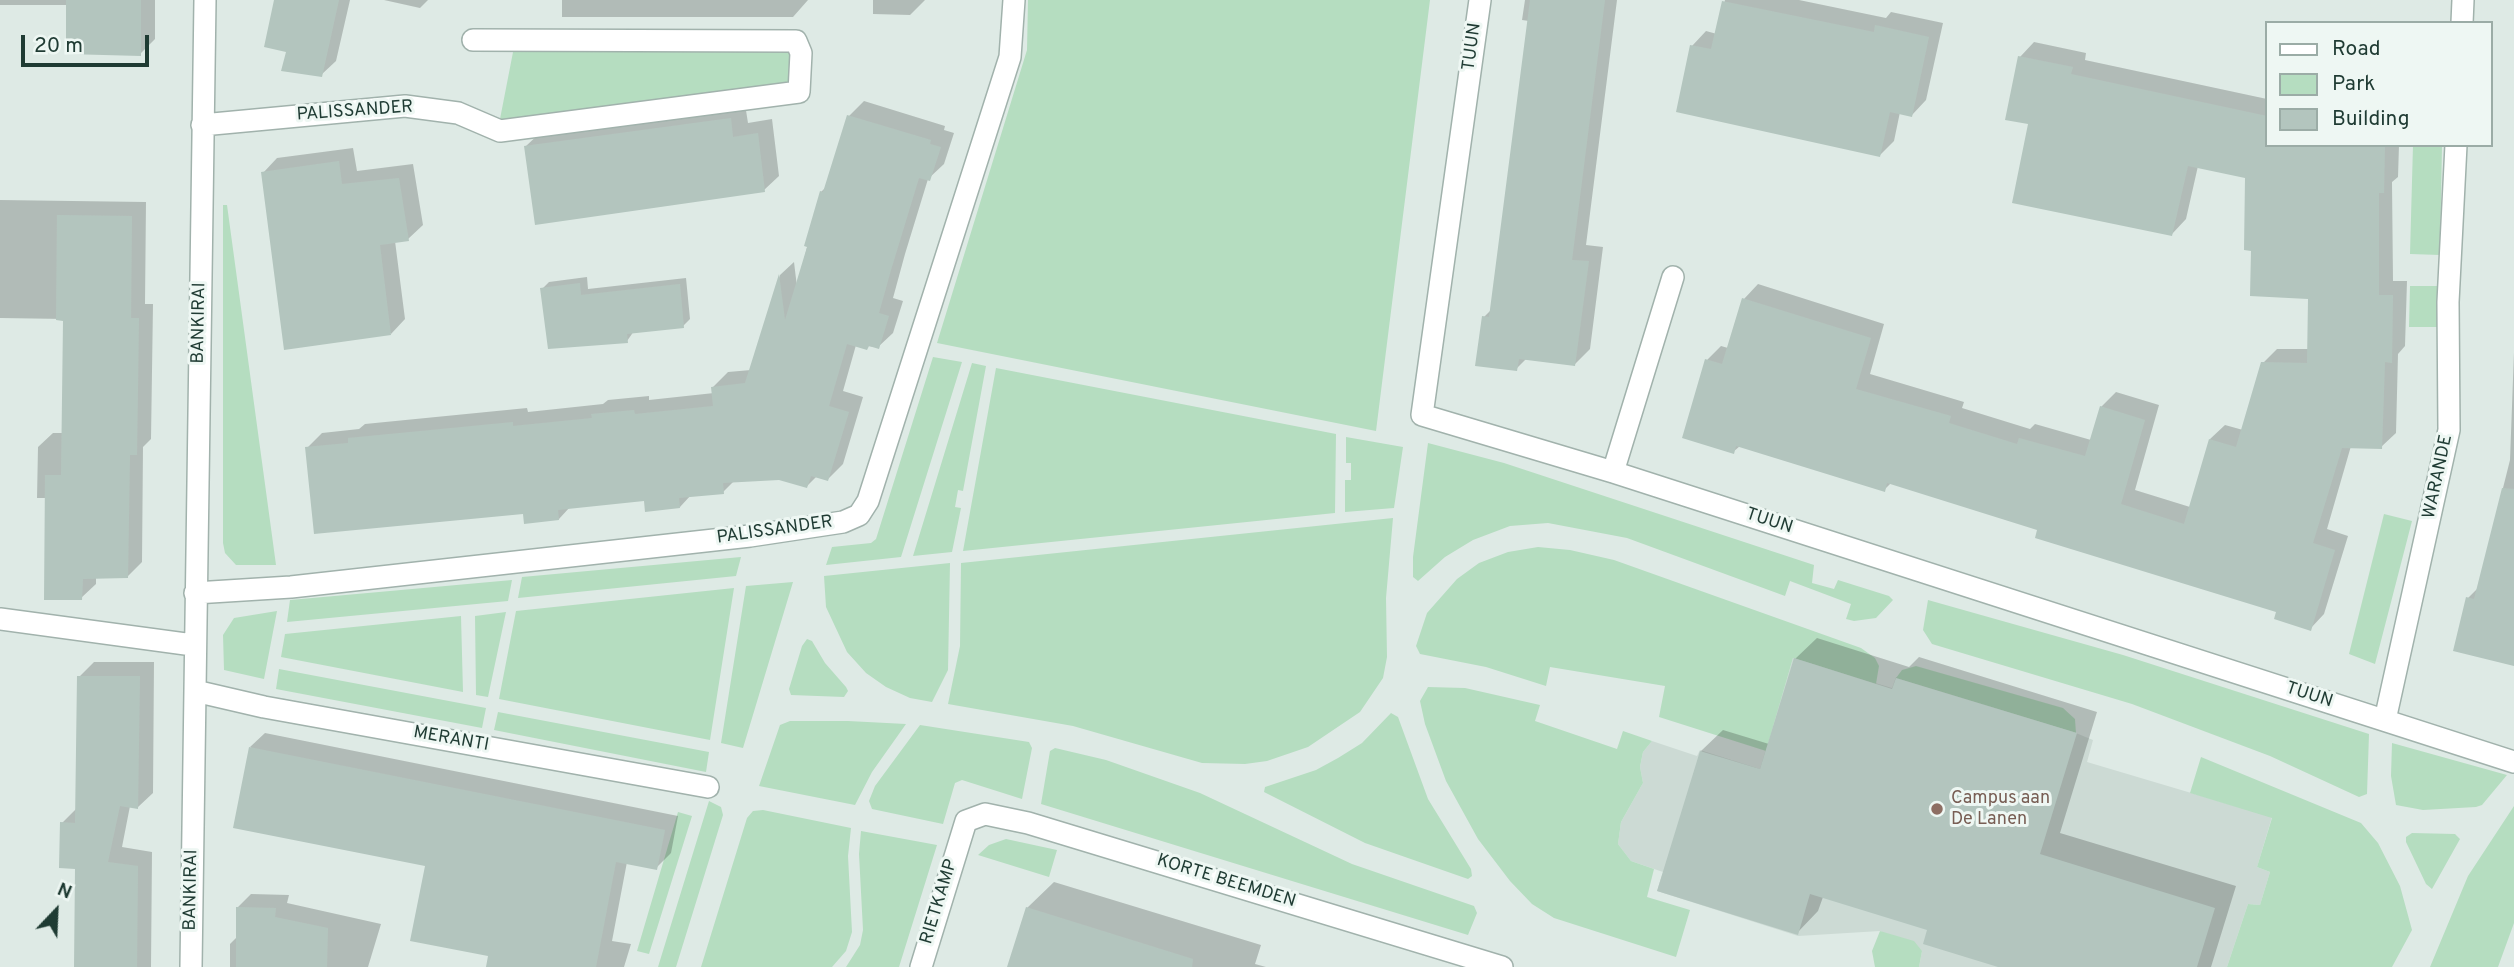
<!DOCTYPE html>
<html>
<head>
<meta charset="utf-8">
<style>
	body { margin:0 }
	#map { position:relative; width:2514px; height:967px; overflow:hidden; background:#deeae5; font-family:Overpass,sans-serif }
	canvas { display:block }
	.legend { position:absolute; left:2265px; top:21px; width:228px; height:126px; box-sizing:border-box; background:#eef7f3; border:2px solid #9baca6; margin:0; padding:9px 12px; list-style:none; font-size:21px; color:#1f3b33 }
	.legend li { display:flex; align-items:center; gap:14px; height:35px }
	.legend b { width:35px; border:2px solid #9baca6 }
	.north { position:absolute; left:21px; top:876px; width:70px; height:70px; -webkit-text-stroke:5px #eef7f3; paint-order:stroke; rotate:23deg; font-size:19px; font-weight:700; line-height:28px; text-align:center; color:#1f3b33 }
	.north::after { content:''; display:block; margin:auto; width:24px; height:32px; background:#1f3b33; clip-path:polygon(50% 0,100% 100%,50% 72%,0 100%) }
	.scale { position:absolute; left:21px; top:35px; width:128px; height:32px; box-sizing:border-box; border:4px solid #1f3b33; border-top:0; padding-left:9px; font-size:21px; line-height:24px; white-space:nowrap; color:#1f3b33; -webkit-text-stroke:5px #eef7f3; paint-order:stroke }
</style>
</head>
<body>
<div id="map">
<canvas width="2514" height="967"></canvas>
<ul class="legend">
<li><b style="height:9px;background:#fff"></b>Road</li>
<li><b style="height:19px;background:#b5ddc0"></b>Park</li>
<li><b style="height:19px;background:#b3c5be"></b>Building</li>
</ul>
<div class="north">N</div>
<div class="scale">20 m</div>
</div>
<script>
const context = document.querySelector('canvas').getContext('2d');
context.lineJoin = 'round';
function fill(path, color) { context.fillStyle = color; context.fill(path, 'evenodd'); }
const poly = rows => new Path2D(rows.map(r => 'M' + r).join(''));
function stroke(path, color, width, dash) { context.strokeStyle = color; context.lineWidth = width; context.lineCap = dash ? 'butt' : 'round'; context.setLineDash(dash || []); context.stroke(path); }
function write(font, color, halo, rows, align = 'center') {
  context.font = font + ' Overpass,sans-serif'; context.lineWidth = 6; context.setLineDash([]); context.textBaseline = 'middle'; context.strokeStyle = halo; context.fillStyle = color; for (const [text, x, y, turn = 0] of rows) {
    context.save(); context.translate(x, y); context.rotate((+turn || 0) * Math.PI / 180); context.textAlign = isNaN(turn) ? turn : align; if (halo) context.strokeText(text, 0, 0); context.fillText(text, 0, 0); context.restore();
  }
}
fill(poly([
	[1793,658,1892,688,1896,677,2076,733,2093,740,2087,762,2272,817,2257,867,2270,872,2260,905,2248,904,2227,967,1919,967,1922,951,1880,931,1798,936,1657,891,1663,872,1631,861,1618,844,1621,822,1643,783,1640,767,1643,752,1652,741,1697,756,1700,750,1760,769]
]), '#ccdad4');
fill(poly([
	[1028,0,1430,0,1376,431,937,343,1027,50],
	[514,47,792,50,793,83,505,123,500,119],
	[2413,145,2442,145,2440,255,2410,254],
	[223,205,227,205,276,565,236,565,225,553,223,543],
	[2410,286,2439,286,2439,327,2409,327],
	[933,357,962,362,901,557,826,565,832,547,871,543,876,539],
	[972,363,986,366,963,491,958,490,955,507,961,508,952,552,913,556],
	[996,368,1336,434,1335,513,963,551],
	[1346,437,1403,447,1394,508,1345,512,1345,480,1351,480,1351,463,1346,463],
	[1428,443,1504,463,1814,565,1812,583,1834,589,1838,580,1889,596,1893,600,1876,618,1854,621,1846,619,1851,604,1790,581,1785,596,1627,538,1548,523,1510,526,1473,540,1445,557,1418,581,1413,577,1413,557],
	[2384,514,2412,521,2375,664,2349,654],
	[1393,518,1386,598,1387,657,1383,678,1360,712,1308,747,1267,761,1245,764,1202,763,1073,726,948,704,960,646,961,563],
	[1538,547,1570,550,1614,560,1861,648,1875,658,1879,666,1876,684,1793,658,1766,751,1659,717,1665,686,1550,667,1546,686,1486,667,1420,654,1416,646,1427,613,1457,579,1479,563,1508,552],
	[741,557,736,576,518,598,522,577],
	[950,563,948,670,932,702,910,698,886,687,866,673,847,652,826,607,824,576],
	[512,580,508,601,287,622,290,600],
	[793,582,743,748,721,743,746,586],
	[734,588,710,740,499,699,516,611],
	[1928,600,2123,655,2369,734,2367,794,2359,797,2270,756,2132,704,1932,644,1923,630],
	[277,611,264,679,224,670,223,635,234,618],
	[506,612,488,697,476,695,475,616],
	[461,616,463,692,281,657,285,634],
	[807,639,812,641,825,663,846,687,848,691,844,697,791,695,789,689,802,646],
	[1916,666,2063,708,2075,719,2076,733,1896,678,1902,670],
	[279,669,486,708,482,728,276,689],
	[1428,687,1465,688,1540,705,1535,721,1617,749,1623,731,1652,741,1643,752,1640,767,1643,783,1621,822,1618,844,1631,861,1654,869,1647,897,1690,910,1676,957,1554,918,1532,904,1510,881,1478,839,1446,781,1425,724,1420,701],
	[498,712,709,752,706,772,494,730],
	[1391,713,1398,717,1428,799,1471,869,1472,876,1468,879,1365,843,1264,792,1265,787,1316,770,1338,758,1362,743],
	[848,721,906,724,872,772,855,805,759,786,780,725,790,721],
	[920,725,1029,742,1032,748,1022,799,962,780,955,783,943,824,872,809,869,801,875,786],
	[2392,743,2507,775,2482,805,2476,807,2423,810,2396,805,2391,776],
	[1055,748,1106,760,1200,793,1352,864,1474,906,1477,913,1468,935,1041,804,1050,751],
	[2201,757,2361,823,2378,843,2400,886,2412,930,2392,967,2227,967,2248,904,2260,905,2270,872,2257,867,2272,818,2190,793],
	[709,801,721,807,723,815,676,967,658,967],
	[2514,806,2514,923,2498,967,2430,967,2468,876],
	[763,810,851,828,848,856,852,932,846,951,832,967,701,967,747,818,753,811],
	[678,812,692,816,649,954,637,951],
	[861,831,937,845,899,967,846,967,860,945,863,930,859,854],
	[2412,833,2455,834,2460,839,2432,889,2426,884,2406,842,2406,837],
	[1006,839,1057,850,1049,877,978,855,989,845],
	[1880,931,1914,941,1922,951,1919,967,1875,967,1872,951]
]), '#b5ddc0');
fill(poly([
	[0,0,155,0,155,39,140,54,68,5,0,5],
	[276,0,350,0,336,61,321,75,288,51],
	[384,0,428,0,420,8],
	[562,0,808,0,793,17,562,17],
	[873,0,960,0,925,0,910,15,873,14],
	[1525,0,1617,0,1586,245,1603,247,1590,349,1575,364,1527,358,1516,369,1484,317,1492,309,1529,21,1522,20],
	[1725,0,1799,0,1886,18,1891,12,1943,23,1926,100,1912,115,1900,112,1894,141,1880,155,1692,46,1706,31,1717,34],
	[2034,42,2086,53,2085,60,2267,99,2267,145,2399,145,2398,177,2392,182,2393,281,2407,281,2405,346,2398,354,2396,433,2381,447,2351,446,2327,529,2348,536,2324,614,2310,629,2278,611,2040,529,1891,483,1884,490,1740,446,1733,452,1707,360,1721,346,1728,348,1744,299,1758,284,1884,324,1870,374,1964,402,1962,408,2030,429,2035,424,2091,440,2101,407,2116,392,2159,405,2135,490,2190,507,2210,439,2225,425,2243,430,2263,363,2277,349,2309,349,2310,297,2253,249,2247,177,2198,166,2186,219,2172,234,2030,123,2020,57],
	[864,101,945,126,944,130,954,133,944,164,928,179,905,254,893,298,903,301,893,333,878,347,856,345,843,391,863,397,843,464,828,479,817,476,807,486,780,478,734,481,723,492,691,495,680,507,646,500,570,507,559,519,307,448,322,433,359,429,365,424,527,408,528,412,603,404,608,400,649,396,649,400,714,393,713,387,728,372,751,370,780,275,794,262,797,287,821,192,827,186,849,116],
	[745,104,748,123,772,119,779,176,764,190,526,146,541,132],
	[353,148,357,171,413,164,423,225,408,239,395,241,405,319,391,334,263,173,277,158],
	[0,200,146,202,145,304,153,304,151,439,143,447,142,562,128,576,96,577,96,584,81,598,47,498,37,498,38,447,53,433,64,433,65,319,0,318],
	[587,277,588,289,686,278,690,319,683,326,634,331,627,341,542,289,549,282],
	[2514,352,2514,664,2468,598,2478,588,2510,460],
	[1817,638,1909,667,1919,657,2097,712,2060,833,2236,886,2211,967,2004,967,1930,929,1823,897,1818,911,1797,933,1701,751,1723,730,1769,744,1795,659],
	[94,662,154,662,153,793,138,807,130,806,122,847,152,852,151,967,76,967,76,867,62,823,77,808,79,677],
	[265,733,678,816,671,853,656,868,627,862,612,941,631,944,624,967,489,967,493,955,427,865,250,747],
	[1054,882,1261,945,1255,964,1266,967,1009,967,1027,908],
	[251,894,289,895,287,903,381,924,368,967,230,967,230,944,238,936,237,908]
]), '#0003');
fill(poly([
	[66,0,141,0,141,56,66,54],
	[274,0,339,0,322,77,281,71,286,52,264,47],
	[1530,0,1605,0,1572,260,1589,261,1575,366,1519,359,1517,371,1475,366,1482,316,1489,317],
	[1722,1,1874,32,1875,25,1929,37,1912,117,1890,112,1880,157,1676,112,1690,45,1711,49],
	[2018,56,2073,67,2071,74,2267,116,2267,145,2385,145,2384,193,2379,193,2379,295,2393,295,2392,363,2385,362,2382,449,2342,448,2313,543,2335,550,2311,631,2274,619,2276,612,2035,538,2037,530,1887,483,1885,492,1736,446,1734,454,1682,438,1705,359,1722,364,1742,298,1871,338,1856,389,1951,416,1949,423,2017,444,2019,438,2085,456,2100,406,2145,420,2121,504,2184,524,2209,439,2236,447,2261,362,2307,363,2308,299,2250,296,2251,251,2244,250,2245,178,2188,166,2172,236,2012,203,2028,124,2005,120],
	[847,115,931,140,930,144,941,147,930,181,919,178,891,270,879,313,889,316,879,349,869,346,867,350,847,344,829,406,849,412,828,481,811,476,807,488,779,480,723,483,724,494,679,498,680,508,645,512,644,501,558,510,559,520,524,524,523,514,314,534,305,447,348,443,348,438,431,430,513,422,513,426,592,418,591,414,634,410,635,414,713,406,711,387,745,383,779,274,785,320,807,247,804,246,820,191,823,192],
	[731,118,733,137,758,133,765,192,535,225,524,146],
	[339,161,342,184,399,178,409,241,380,245,391,335,284,350,261,172],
	[57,215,132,216,131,318,139,318,137,455,130,455,128,578,83,579,82,600,44,600,45,475,61,475,63,321,56,320],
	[580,283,581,295,680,284,684,328,627,334,628,343,548,349,540,288],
	[2502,488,2514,489,2514,666,2453,651,2466,597,2474,599],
	[1794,658,1892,689,1896,678,2077,733,2040,854,2215,908,2197,967,1998,967,1923,944,1927,930,1810,894,1798,935,1657,891,1700,751,1760,769],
	[77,676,140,676,138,809,120,806,108,862,138,866,137,967,74,967,75,869,59,868,60,822,75,823],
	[249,747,665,830,657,870,616,862,596,967,486,967,488,956,410,941,425,866,233,828],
	[236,907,276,908,275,917,328,928,327,967,236,967],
	[1026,907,1193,959,1192,967,1007,967]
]), '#b3c5be');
const minor = poly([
	[1480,0,1422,415,1613,472,2514,762],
	[2462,23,2463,0],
	[202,125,405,106,458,113,500,131,799,92,801,53,796,41,473,40],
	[1613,472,1673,277],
	[195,593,291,587,750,536,843,522,859,515,868,501,1010,57,1014,0],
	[0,619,193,645],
	[195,691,264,707,708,787],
	[2385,720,2449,430,2448,302,2456,145],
	[191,967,205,0],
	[921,967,966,821,985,814,1028,823,1502,967]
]);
stroke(minor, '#a1b2ac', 24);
stroke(minor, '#fff', 21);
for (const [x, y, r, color] of [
	[1937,809,7,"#8d6e63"]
]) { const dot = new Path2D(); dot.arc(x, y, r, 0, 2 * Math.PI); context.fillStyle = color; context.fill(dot); stroke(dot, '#eef7f3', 2.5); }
write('18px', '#1f3b33', '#eef7f3', [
	["TUUN",1473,47,-82],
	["PALISSANDER",355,112,-4],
	["BANKIRAI",200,323,-89],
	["WARANDE",2439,477,-78],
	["TUUN",1769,522,18],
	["PALISSANDER",775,531,-8],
	["TUUN",2309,696,18],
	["MERANTI",451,740,10],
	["KORTE BEEMDEN",1226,882,17],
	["BANKIRAI",192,890,-89],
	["RIETKAMP",940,902,-73]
]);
write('18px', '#785e54', '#eef7f3', [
	["Campus aan",1951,799],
	["De Lanen",1951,820]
], 'left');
</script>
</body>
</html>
